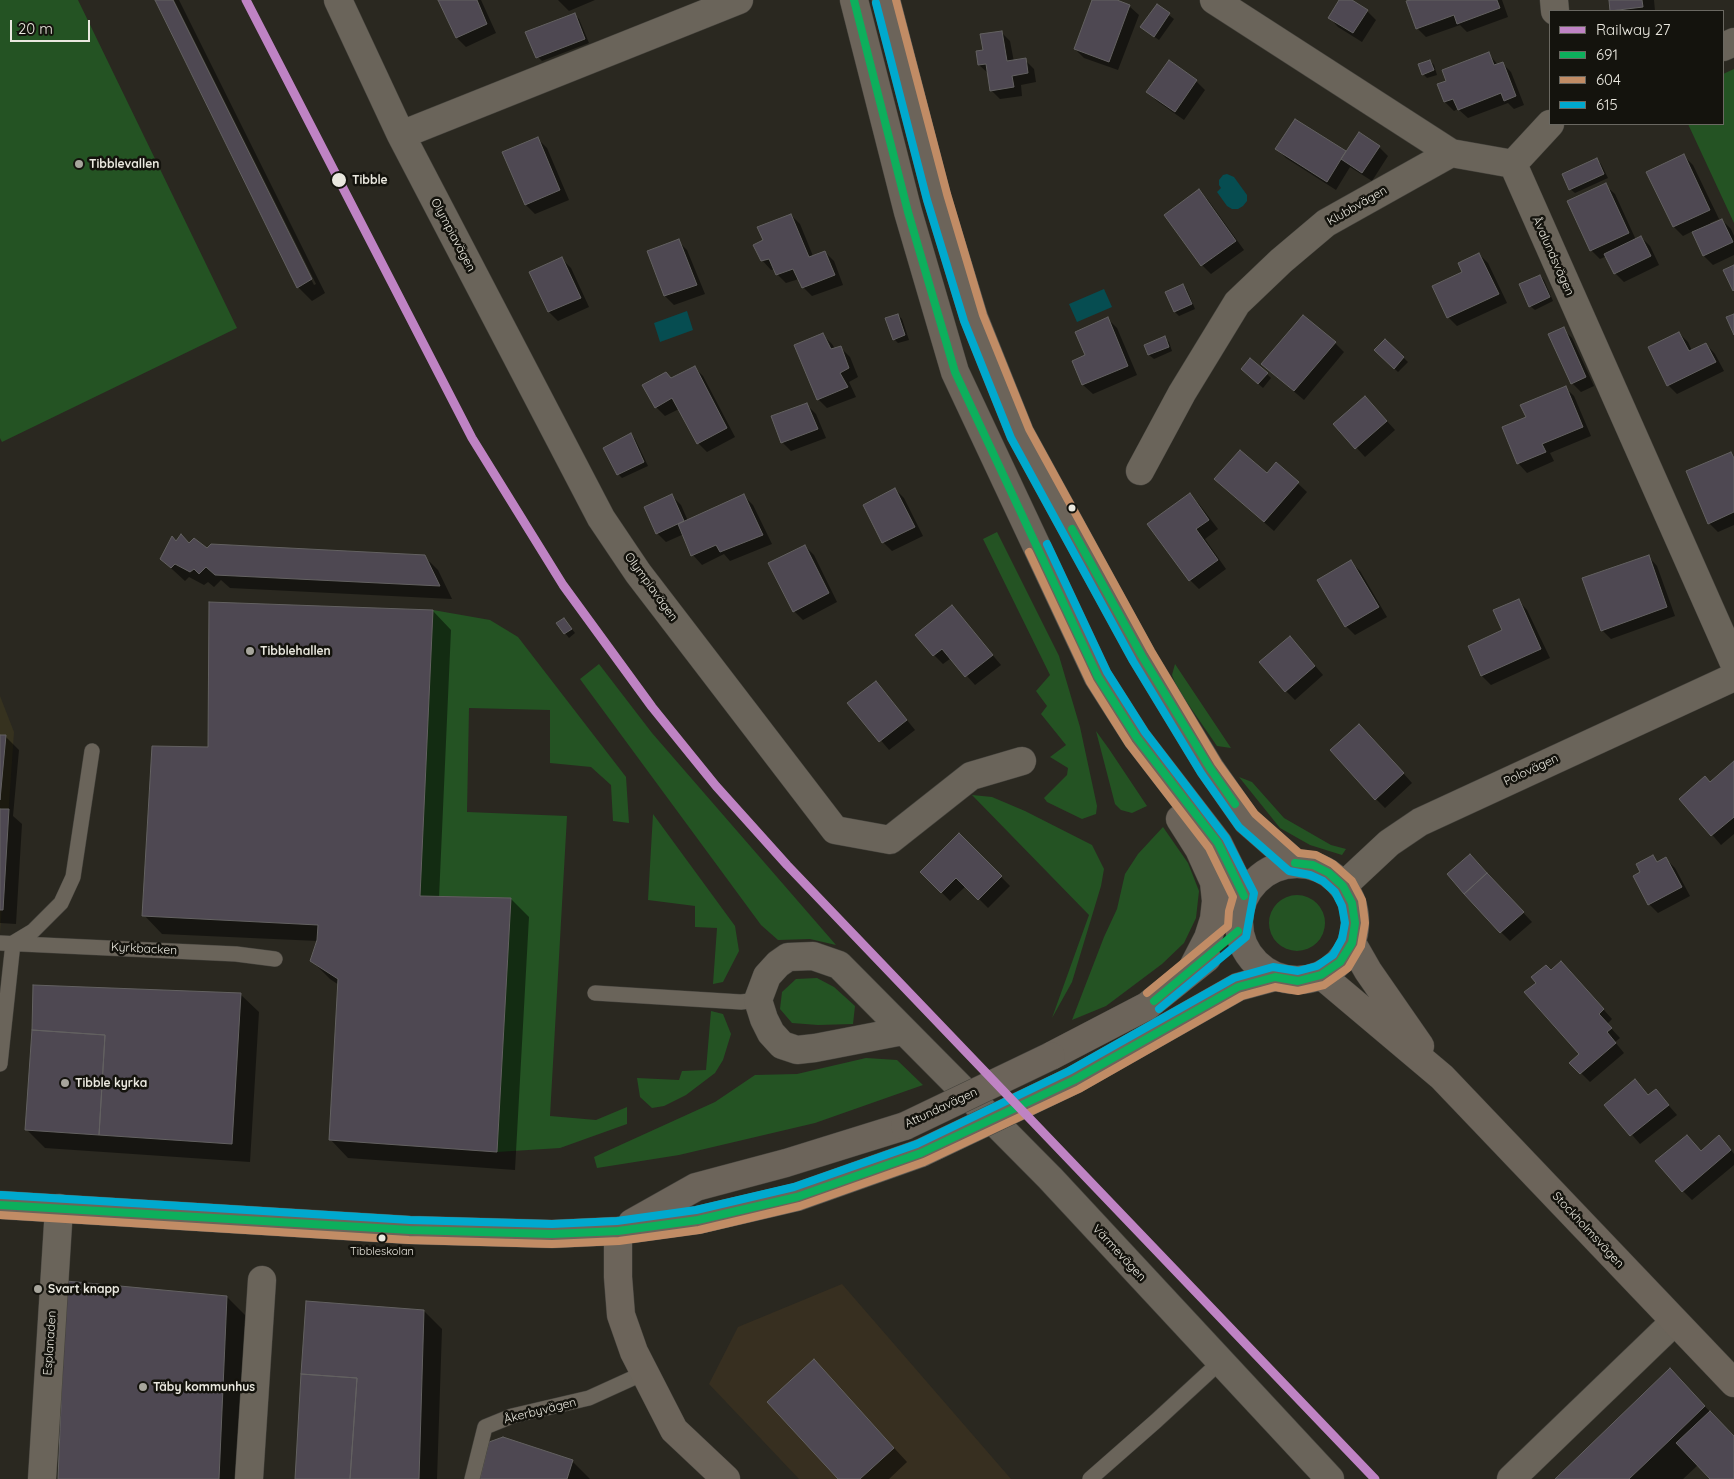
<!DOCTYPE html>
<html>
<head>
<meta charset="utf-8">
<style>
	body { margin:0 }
	#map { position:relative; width:1734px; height:1479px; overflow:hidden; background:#2a2820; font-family:Quicksand,sans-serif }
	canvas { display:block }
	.legend { position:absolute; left:1549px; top:10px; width:175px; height:115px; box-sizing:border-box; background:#14130d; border:1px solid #6a6861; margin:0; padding:6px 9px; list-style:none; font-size:15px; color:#eae8df }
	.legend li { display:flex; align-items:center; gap:10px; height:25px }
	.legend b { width:25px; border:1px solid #6a6861 }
	.scale { position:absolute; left:10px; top:20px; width:80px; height:22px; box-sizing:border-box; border:2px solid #eae8df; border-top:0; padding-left:6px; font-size:15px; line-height:18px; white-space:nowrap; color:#eae8df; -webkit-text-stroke:4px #14130d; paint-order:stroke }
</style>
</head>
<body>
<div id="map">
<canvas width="1734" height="1479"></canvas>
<ul class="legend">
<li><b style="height:6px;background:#bf83c4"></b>Railway 27</li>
<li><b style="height:6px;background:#0daf5c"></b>691</li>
<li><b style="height:6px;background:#c18c65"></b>604</li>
<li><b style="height:6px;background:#00a9ce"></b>615</li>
</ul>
<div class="scale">20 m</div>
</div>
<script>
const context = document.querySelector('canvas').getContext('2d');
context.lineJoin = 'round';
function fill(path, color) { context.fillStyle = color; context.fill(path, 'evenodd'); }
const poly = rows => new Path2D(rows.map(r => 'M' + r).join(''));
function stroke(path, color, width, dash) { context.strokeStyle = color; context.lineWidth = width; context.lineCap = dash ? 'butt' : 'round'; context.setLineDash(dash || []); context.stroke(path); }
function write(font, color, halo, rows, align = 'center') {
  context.font = font + ' Quicksand,sans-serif'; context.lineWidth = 5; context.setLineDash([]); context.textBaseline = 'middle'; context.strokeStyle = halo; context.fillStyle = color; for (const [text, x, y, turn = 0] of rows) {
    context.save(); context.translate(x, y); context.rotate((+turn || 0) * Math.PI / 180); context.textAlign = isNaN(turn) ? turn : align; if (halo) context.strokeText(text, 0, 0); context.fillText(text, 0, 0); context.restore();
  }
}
fill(poly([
	[842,1284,1011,1479,799,1479,709,1384,738,1327]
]), '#372f20');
fill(poly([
	[0,696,14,732,0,934]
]), '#36321f');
fill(poly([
	[0,0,78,0,237,328,2,442,0,438],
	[1734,69,1734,223,1688,124,1723,124,1723,74],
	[997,532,1059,656,1080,727,1097,806,1096,814,1082,819,1047,802,1044,798,1067,775,1068,768,1050,757,1066,745,1041,714,1047,706,1036,691,1050,675,983,539],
	[433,610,490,620,518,637,626,777,629,823,613,821,611,785,591,767,550,763,550,710,469,708,467,812,567,816,550,1116,596,1120,627,1107,627,1124,560,1148,497,1152,511,898,420,896],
	[599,664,652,733,836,945,810,939,778,940,761,925,580,679],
	[1175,664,1231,748,1217,746,1177,688,1172,675],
	[1096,731,1109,749,1147,806,1132,813,1121,810,1115,804],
	[1239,777,1252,782,1284,818,1331,845,1346,849,1342,855,1310,845,1280,828],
	[972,795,992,797,1025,811,1092,845,1104,869,1101,886,1072,982,1052,1018,1089,915],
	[653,814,735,926,739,951,723,982,713,984,717,928,695,927,695,906,648,900],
	[1163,827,1188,863,1199,891,1196,918,1184,943,1162,964,1106,1006,1072,1020,1104,937,1117,909,1125,874,1138,854],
	'1269 923a28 28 0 1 1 56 0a28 28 0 1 1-56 0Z',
	[817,978,834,987,855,1006,853,1024,818,1025,792,1023,780,1009,782,992,796,979],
	[711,1011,723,1014,731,1034,723,1060,715,1073,686,1095,664,1106,652,1108,640,1097,637,1078,679,1080,682,1071,706,1070],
	[866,1058,897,1060,923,1085,815,1123,679,1155,597,1168,594,1157,715,1102,755,1075,797,1074]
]), '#245323');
fill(poly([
	[1227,174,1234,177,1247,195,1247,201,1243,206,1238,209,1232,209,1227,206,1217,192,1221,188,1219,185,1219,180,1223,175],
	[1104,289,1112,307,1077,322,1069,304],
	[687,311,693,330,660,342,654,323]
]), '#064d51');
fill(poly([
	[156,0,171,0,314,285,316,284,174,0,179,0,325,293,312,301,298,287],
	[439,0,481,0,496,33,466,47,457,38],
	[558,0,595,0,569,11],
	[1093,0,1113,0,1129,6,1139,15,1118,70,1084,58,1075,49],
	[1341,0,1349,0,1367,11,1376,20,1362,42,1338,27,1329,17],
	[1413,0,1502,0,1508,17,1467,32,1460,25,1426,37,1417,28],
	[1610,0,1654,0,1655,11,1612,11],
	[1157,6,1174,19,1159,40,1146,31],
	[575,15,579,19,589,43,542,61,538,57],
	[1001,32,1010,41,1014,62,1025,60,1034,69,1036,82,1021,85,1022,96,1000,99,991,90,989,74,979,65,984,51],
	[1488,53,1498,65,1502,63,1511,72,1524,105,1514,109,1508,103,1468,118,1458,109,1454,111,1445,102,1448,81],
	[1430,61,1434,65,1437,75,1427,78,1423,74],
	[1169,62,1196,81,1205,90,1184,120,1157,101,1148,92],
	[1295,120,1347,153,1360,134,1379,147,1388,156,1372,181,1350,167,1336,190,1286,158,1277,149],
	[537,138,547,148,569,200,535,214,526,205],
	[1684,156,1693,165,1719,219,1710,223,1711,225,1722,220,1731,229,1734,236,1734,255,1713,265,1704,256,1693,231,1683,236,1674,227],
	[1597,160,1601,164,1608,178,1575,193,1570,189],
	[1605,185,1615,194,1636,240,1641,237,1650,246,1659,265,1624,282,1615,273,1607,256,1600,259,1591,250],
	[1199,191,1208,200,1244,250,1211,274,1202,265],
	[791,215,800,224,813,256,825,252,834,261,843,285,812,296,803,287,799,279,786,283,777,274,775,269,771,270,762,260,765,241],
	[678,241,687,250,705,294,674,305,665,296,648,252],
	[1479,254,1488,263,1507,303,1457,326,1448,317,1463,273],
	[561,258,571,268,589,307,558,321,549,312,531,273],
	[1540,276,1544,280,1553,301,1535,310,1530,306],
	[1183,286,1187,290,1195,309,1179,316,1175,312,1167,293],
	[898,315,902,319,909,340,898,343,894,339],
	[1108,319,1117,328,1137,375,1093,394,1083,385,1074,362,1087,356],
	[1563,329,1572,338,1594,386,1581,392,1572,383],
	[1679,333,1688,342,1692,351,1706,344,1715,354,1724,371,1677,394,1668,385],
	[823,335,832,344,835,349,840,347,850,357,858,377,849,382,856,397,827,408,818,399],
	[1164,338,1169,342,1172,351,1154,359,1149,355,1146,346],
	[1385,340,1408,362,1398,372,1375,350],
	[1335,343,1344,352,1304,400,1272,373],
	[694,367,703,376,735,437,707,452,698,443,679,409,665,416,656,407,672,379],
	[1246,373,1267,374,1271,378,1263,388],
	[1565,387,1574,396,1591,436,1550,453,1554,461,1527,473,1518,463,1527,418],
	[807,405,816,414,826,438,791,451,782,442],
	[1374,407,1395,430,1365,457,1335,424],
	[631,435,635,439,648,466,622,478,618,474],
	[1731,453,1734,456,1734,525,1718,532,1709,523],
	[1276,463,1307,492,1274,531,1225,488,1267,474],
	[895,489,904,498,923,536,892,551,883,542],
	[1190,495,1199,504,1218,529,1205,539,1226,569,1199,589,1190,580],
	[672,496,681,505,688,521,744,496,753,505,772,544,730,561,724,554,702,565,693,555,684,534,666,542,657,533],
	[177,543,190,544,207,550,424,556,438,570,452,599,230,588,221,580,214,587,208,582,204,585,189,577,185,581,161,559],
	[805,546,814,555,837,602,803,620,794,611],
	[1648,556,1657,566,1675,616,1611,639,1602,630],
	[1351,562,1360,571,1387,617,1355,635,1346,626],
	[1518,600,1527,610,1550,658,1491,685,1482,676,1469,646,1503,631],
	[952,607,1001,665,975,685,951,658,943,664,934,655],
	[433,611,451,630,439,898,511,899,529,917,515,1170,348,1158,330,1139,339,985,330,979,312,961,318,941,162,934,144,915,209,748],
	[564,619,575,633,569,638,558,624],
	[1299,647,1323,675,1295,700,1286,691],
	[876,682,915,730,889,750,849,703],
	[1368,734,1412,783,1385,808,1376,799],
	[0,736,5,736,19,750,13,816,22,824,16,924,0,923],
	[1734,763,1734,834,1721,845,1681,799,1710,784],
	[959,834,1010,886,988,908,966,886,950,901,922,872],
	[1652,856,1659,863,1666,859,1675,868,1690,896,1658,913,1649,904,1642,872],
	[1496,884,1532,922,1510,941,1501,932],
	[1551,972,1570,972,1612,1019,1607,1024,1620,1038,1615,1042,1624,1053,1590,1082,1571,1063,1580,1054],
	[240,994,259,1012,250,1162,45,1148,27,1130],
	[1635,1081,1649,1096,1656,1091,1677,1115,1640,1144,1606,1105],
	[1728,1146,1734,1154,1734,1165,1692,1200,1683,1191,1701,1152],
	[227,1297,254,1324,246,1479,59,1479],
	[424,1311,442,1329,437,1479,296,1479],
	[827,1375,907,1462,889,1479,840,1479],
	[1696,1397,1734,1437,1734,1479,1712,1479,1698,1465,1683,1479,1557,1479],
	[572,1461,590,1479,482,1479]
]), '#0007');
const building = poly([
	[155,0,173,0,312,279,297,288,155,0],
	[438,0,477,0,487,24,456,38,438,0],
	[1092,0,1117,0,1130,5,1109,62,1074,49,1092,0],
	[1339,0,1352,0,1368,10,1353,33,1328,18,1339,0],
	[1410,0,1497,0,1500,8,1457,24,1454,15,1416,29,1406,1,1410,0],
	[1609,0,1642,0,1643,7,1610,11,1609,0],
	[1157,4,1170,13,1154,37,1140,27,1157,4],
	[575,13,585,39,536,58,525,32,575,13],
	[1002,31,1007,61,1026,58,1028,73,1012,76,1014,87,990,91,986,64,978,65,976,51,983,50,980,34,1002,31],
	[1489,52,1494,65,1503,62,1516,96,1504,101,1501,93,1458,110,1453,99,1444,102,1437,84,1446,81,1442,70,1489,52],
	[1169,60,1197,80,1175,112,1146,92,1169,60],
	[1430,60,1434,70,1422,75,1418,64,1430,60],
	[1295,119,1346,151,1327,182,1275,149,1295,119],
	[1359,132,1380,146,1362,173,1341,159,1359,132],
	[538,137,560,190,525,205,502,152,538,137],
	[1684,154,1710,210,1673,227,1646,172,1684,154],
	[1597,158,1604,174,1569,190,1562,174,1597,158],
	[1606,183,1629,233,1590,251,1567,201,1606,183],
	[1199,189,1236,241,1201,266,1164,215,1199,189],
	[791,214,809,257,825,251,835,275,802,288,793,269,776,275,769,259,761,261,753,245,763,240,757,227,791,214],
	[1722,219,1733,242,1703,256,1692,232,1722,219],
	[1641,236,1651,256,1614,274,1604,254,1641,236],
	[679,239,697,285,664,296,647,251,679,239],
	[1479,253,1499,294,1447,318,1432,286,1462,272,1458,263,1479,253],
	[562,257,581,298,548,312,529,272,562,257],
	[1734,265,1734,290,1733,291,1723,270,1734,265],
	[1540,275,1550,297,1529,307,1519,284,1540,275],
	[1183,284,1192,304,1174,312,1165,292,1183,284],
	[898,314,905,335,893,340,885,318,898,314],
	[1734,314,1734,335,1726,317,1734,314],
	[1303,315,1336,342,1294,391,1261,364,1303,315],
	[1108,317,1128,366,1082,385,1072,361,1085,355,1075,332,1108,317],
	[1564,327,1586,377,1571,384,1548,334,1564,327],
	[1679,332,1689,351,1706,343,1716,362,1667,386,1648,347,1679,332],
	[823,333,831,349,841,346,849,368,840,373,848,387,817,400,794,345,823,333],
	[1165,336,1169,347,1148,355,1144,345,1165,336],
	[1385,339,1404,357,1394,369,1374,350,1385,339],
	[1250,358,1268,373,1258,384,1241,369,1250,358],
	[695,366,727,428,697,444,672,398,655,408,642,385,666,372,671,378,695,366],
	[1566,386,1583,427,1542,444,1546,452,1517,464,1502,427,1526,417,1520,405,1566,386],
	[1365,396,1387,421,1355,449,1333,424,1365,396],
	[807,403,818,429,781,443,771,416,807,403],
	[631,433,644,462,617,475,603,448,631,433],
	[1240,450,1267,473,1276,462,1299,482,1264,522,1214,479,1240,450],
	[1731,452,1734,458,1734,512,1708,524,1686,471,1731,452],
	[895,488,915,527,882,543,863,505,895,488],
	[1190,493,1209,520,1196,529,1218,560,1189,581,1147,524,1190,493],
	[672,494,684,521,656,534,644,507,672,494],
	[744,494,763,535,720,552,716,545,691,556,678,524,744,494],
	[181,534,189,543,194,538,207,548,211,544,425,555,440,586,215,575,206,567,199,574,194,569,190,572,175,564,171,568,160,559,172,536,176,541,181,534],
	[805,545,829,593,793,612,768,563,805,545],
	[1649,555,1667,607,1601,631,1582,578,1649,555],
	[1351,560,1379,607,1345,627,1317,580,1351,560],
	[1519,599,1541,649,1481,676,1468,646,1502,630,1493,610,1519,599],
	[209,602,433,610,420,896,511,898,497,1152,329,1140,338,979,310,961,317,940,318,925,142,916,152,746,208,747,209,602],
	[952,605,993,655,965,677,942,649,933,656,915,635,952,605],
	[564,618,572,629,564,634,556,623,564,618],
	[1290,636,1315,666,1285,692,1259,662,1290,636],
	[876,681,907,720,879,742,847,703,876,681],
	[1359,724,1404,773,1375,800,1330,750,1359,724],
	[0,735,6,735,0,800,0,735],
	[1734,761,1734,817,1711,836,1679,799,1705,776,1710,782,1734,761],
	[0,809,9,809,3,910,0,910,0,809],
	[959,833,1002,876,978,900,956,878,941,893,920,872,959,833],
	[1470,854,1487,873,1464,894,1447,874,1470,854],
	[1653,855,1657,862,1666,857,1682,887,1648,905,1633,876,1640,872,1636,864,1653,855],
	[1487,873,1524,912,1500,933,1464,894,1487,873],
	[1561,961,1604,1009,1599,1014,1612,1028,1607,1032,1616,1043,1580,1074,1569,1063,1579,1054,1524,992,1536,983,1531,977,1546,965,1551,970,1561,961],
	[33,985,241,993,232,1144,99,1135,105,1035,32,1030,33,985],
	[32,1030,105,1035,99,1135,25,1130,32,1030],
	[1635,1079,1648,1095,1656,1089,1669,1105,1630,1136,1604,1105,1635,1079],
	[1687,1135,1701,1151,1719,1135,1731,1150,1682,1192,1655,1161,1687,1135],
	[66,1281,227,1296,219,1479,58,1479,66,1281],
	[306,1301,424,1310,419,1479,350,1479,357,1378,301,1374,306,1301],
	[814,1359,894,1448,860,1479,838,1479,767,1402,814,1359],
	[1670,1368,1705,1406,1673,1437,1629,1479,1555,1479,1670,1368],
	[301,1374,357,1378,350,1479,295,1479,301,1374],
	[1710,1411,1734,1436,1734,1479,1710,1479,1676,1443,1710,1411],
	[503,1437,573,1460,567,1479,480,1479,489,1442,503,1437]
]);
fill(building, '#4e4852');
stroke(building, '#636161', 1);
const lane = poly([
	[0,943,236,954,275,959],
	[13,943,33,931,61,903,73,877,92,751],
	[595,993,741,1002,758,1000],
	[0,1064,13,943],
	[472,1479,485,1427,512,1416,589,1398,644,1373],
	[1090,1479,1156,1421,1220,1362]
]);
const street = poly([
	[338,0,401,135,601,518,638,573,835,830,890,840,971,776,1022,761],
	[1214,0,1451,153,1513,164,1734,663],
	[1554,0,1555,11],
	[1723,47,1734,42],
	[401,135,739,0],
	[1513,164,1550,124],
	[1140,471,1182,393,1237,303,1281,261,1326,223,1451,153],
	[1343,886,1389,843,1420,822,1734,677],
	[903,1031,815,1048,797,1050,782,1045,771,1033,764,1019,758,1000,767,976,778,964,788,957,813,956,839,965,1050,1178,1330,1479],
	[42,1479,59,1208],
	[249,1479,262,1280],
	[1511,1479,1674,1322]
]);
const secondary = poly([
	[854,0,908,212,955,372,1098,677,1137,738,1218,843,1244,896],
	[886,0,937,197,974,318,1020,433,1142,656,1210,768,1247,821,1295,863],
	[1180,819,1199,849,1214,882,1216,901,1214,919,1208,938,1192,969],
	'1239 922a58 58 0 1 1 116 0a58 58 0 1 1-116 0Z',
	[1352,943,1368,971,1420,1046],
	[1321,975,1442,1077,1734,1383],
	[1051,1056,1147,1006,1207,958],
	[1074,1080,1238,987,1275,977],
	[0,1205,410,1230,552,1234,618,1231,698,1220,797,1197,921,1153],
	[632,1223,696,1187,786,1163,905,1126],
	[618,1231,618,1277,621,1315,634,1352,674,1430,726,1479]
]);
stroke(lane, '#44423c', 16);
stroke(street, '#44423c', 29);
stroke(secondary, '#44423c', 29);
stroke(lane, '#6a645a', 15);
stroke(street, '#6a645a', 28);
stroke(secondary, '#6c645a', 28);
const secondaryBridge = poly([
	[905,1126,1051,1056],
	[921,1153,1074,1080]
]);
stroke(secondaryBridge, '#44423c', 29, []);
stroke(secondaryBridge, '#6c645a', 28);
stroke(poly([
	[854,0,908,212,955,372,1098,677,1137,738,1218,843,1244,896],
	[1072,529,1142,656,1210,768,1235,804],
	[1154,1001,1238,931],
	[0,1205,410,1230,552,1234,618,1231,698,1220,797,1197,921,1153,1074,1080,1238,987,1275,977,1298,981,1321,975,1340,962,1352,943,1355,923,1352,903,1343,886,1329,873,1313,865,1295,863]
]), '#0daf5c', 8);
stroke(poly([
	[1029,552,1090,682,1129,744,1209,848,1233,897,1229,911,1228,926,1147,993],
	[0,1215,409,1240,552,1244,619,1241,699,1230,800,1206,924,1162,1079,1089,1242,996,1275,987,1298,991,1324,985,1348,968,1361,946,1365,923,1362,900,1352,881,1333,864,1316,855,1299,853,1255,814,1218,763,1151,651,1029,429,983,315,947,194,896,0]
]), '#c18c65', 8);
stroke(poly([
	[1047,544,1107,672,1145,732,1226,838,1254,893,1246,937,1159,1009],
	[1,1195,410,1220,552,1224,617,1221,696,1210,794,1187,917,1144,1069,1071,1234,978,1273,967,1298,971,1317,966,1333,955,1342,939,1345,923,1342,906,1335,892,1323,881,1310,875,1289,871,1239,827,1201,773,1133,661,1011,438,964,321,927,200,876,3]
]), '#00a9ce', 8);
stroke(poly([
	[246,0,472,438,563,585,652,707,716,786,787,865,1375,1479]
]), '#bf83c4', 9);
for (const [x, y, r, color] of [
	[79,164,5,"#a7a59c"],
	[339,180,8,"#eae8df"],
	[1072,508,4.5,"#eae8df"],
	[250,651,5,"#a7a59c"],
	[65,1083,5,"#a7a59c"],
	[382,1238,4.5,"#eae8df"],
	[38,1289,5,"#a7a59c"],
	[143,1387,5,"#a7a59c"]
]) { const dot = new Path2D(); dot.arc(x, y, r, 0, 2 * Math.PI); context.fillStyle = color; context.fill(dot); stroke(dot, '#14130d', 2); }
write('11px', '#eae8df', '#14130d', [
	["Tibbleskolan",382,1252]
]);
write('bold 12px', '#eae8df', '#14130d', [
	["Tibblevallen",89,164],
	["Tibblehallen",260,651],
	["Tibble kyrka",75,1083],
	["Svart knapp",48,1289],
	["Täby kommunhus",153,1387]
], 'left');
write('bold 12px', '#eae8df', '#14130d', [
	["Tibble",352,180]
], 'left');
write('12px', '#eae8df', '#14130d', [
	["Klubbvägen",1357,206,-30],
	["Olympiavägen",453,235,62],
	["Åvalundsvägen",1553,256,66],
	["Olympiavägen",651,587,54],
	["Polovägen",1531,770,-25],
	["Kyrkbacken",144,949,3],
	["Attundavägen",941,1108,-25],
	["Stockholmsvägen",1588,1230,47],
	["Värmevägen",1119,1253,47],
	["Esplanaden",50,1343,-86],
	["Åkerbyvägen",540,1411,-14]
]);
</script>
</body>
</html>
